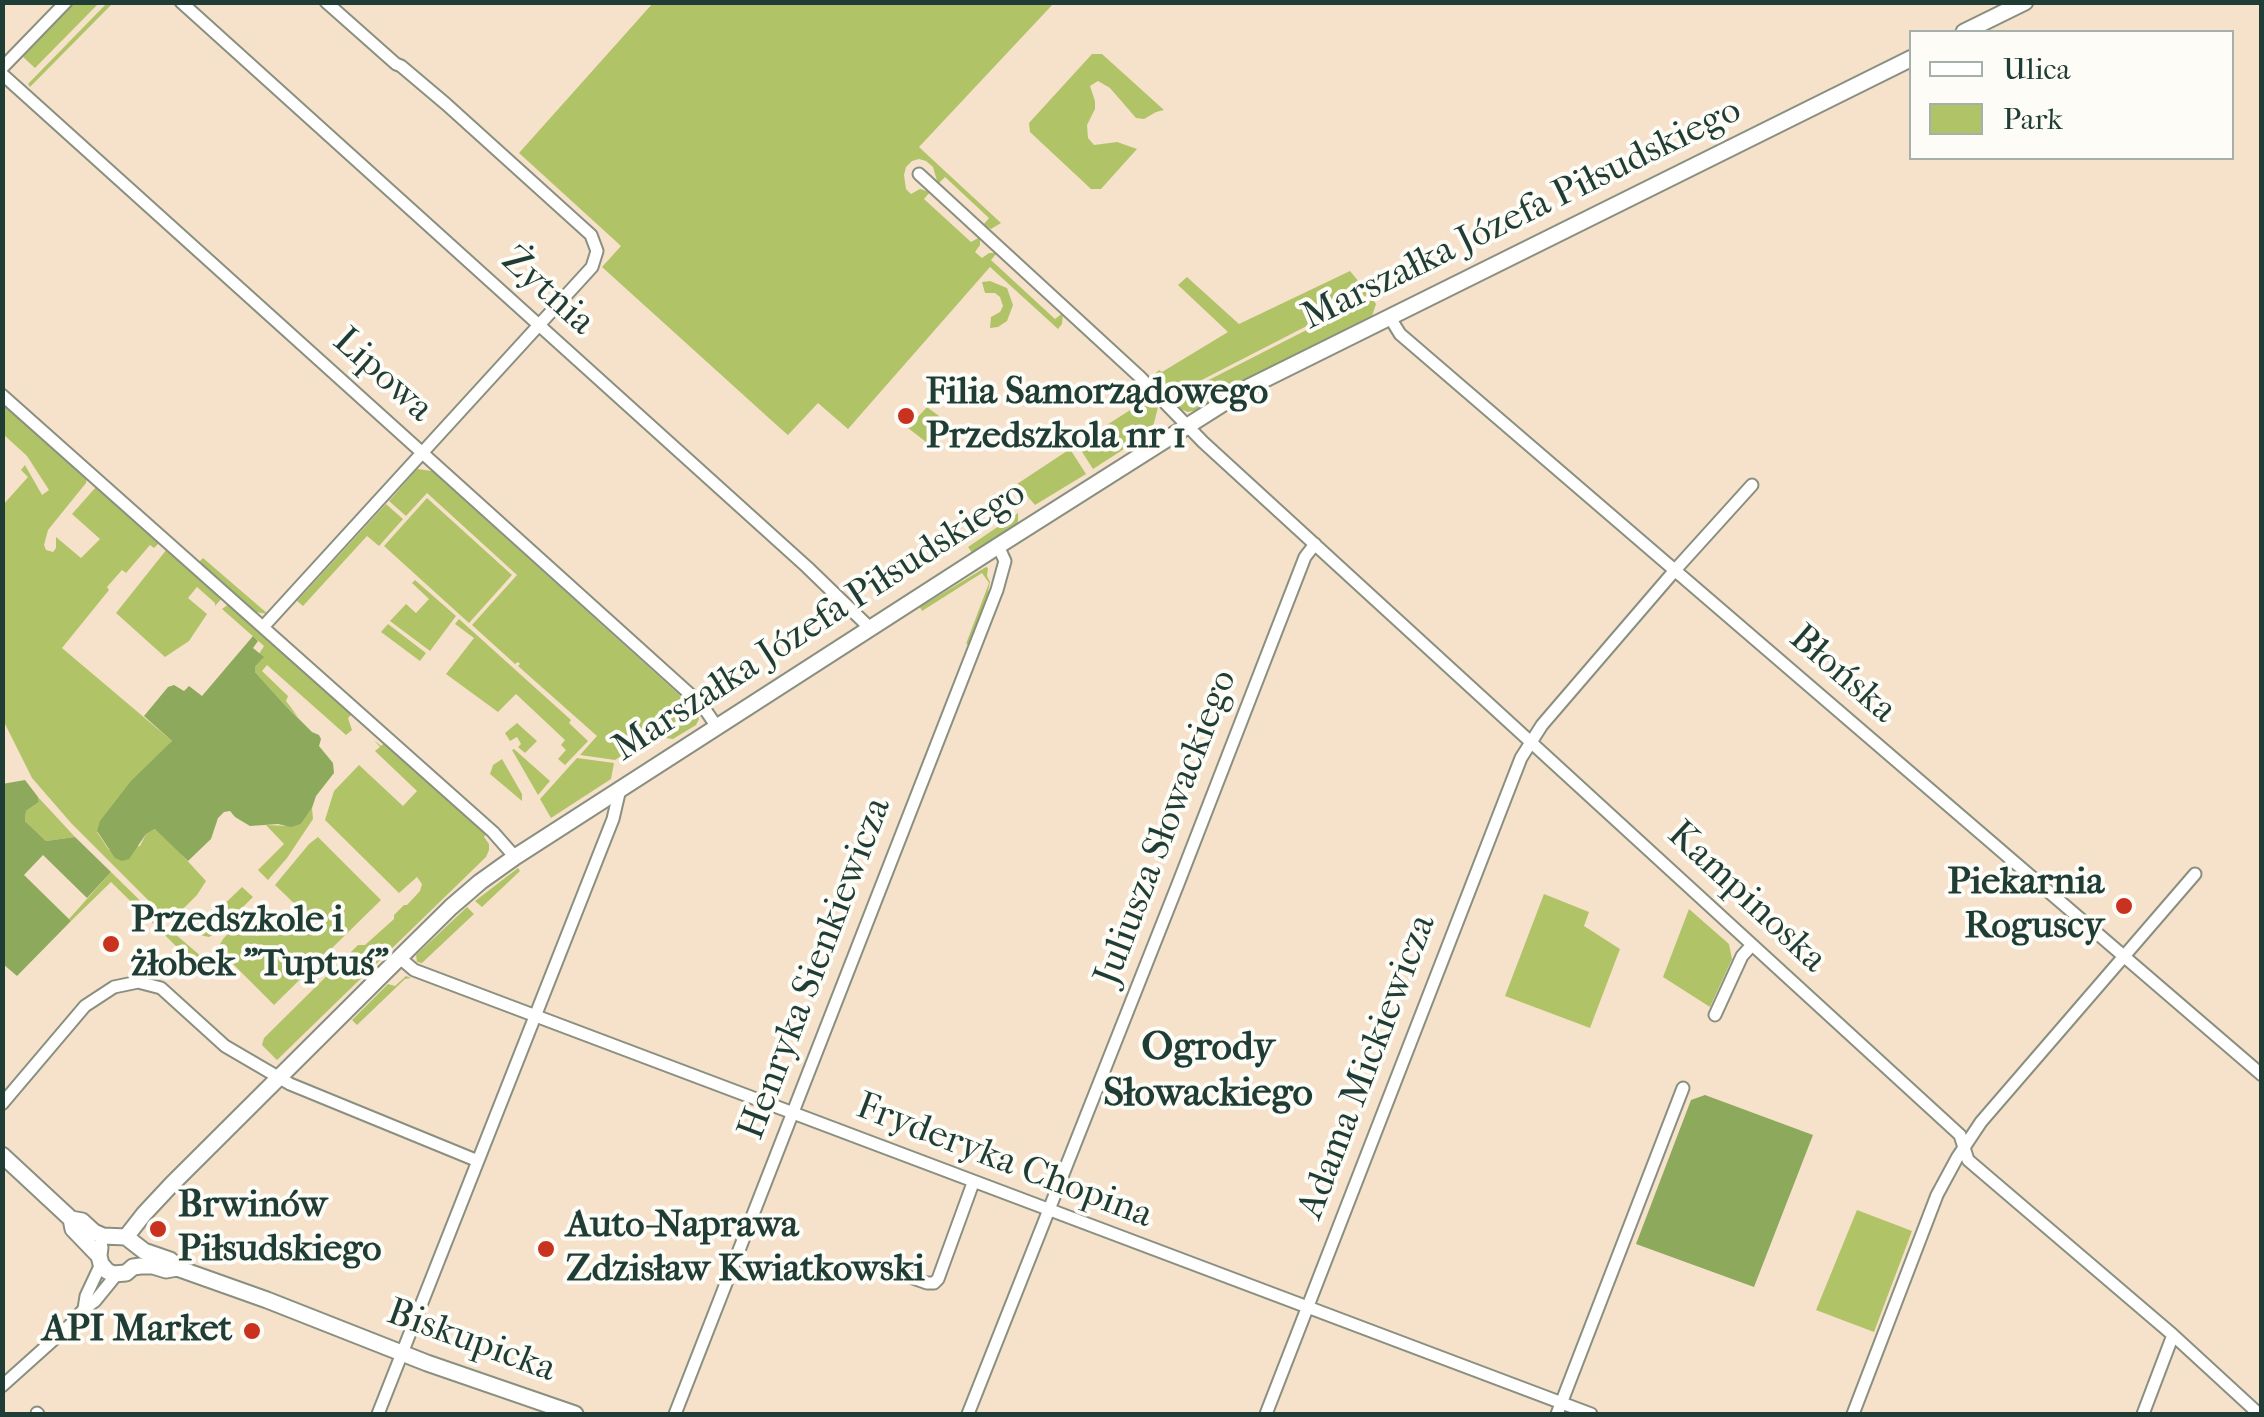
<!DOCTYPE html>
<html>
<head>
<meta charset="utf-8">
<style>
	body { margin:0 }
	#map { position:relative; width:2264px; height:1417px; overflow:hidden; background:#f6e2cb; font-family:"IM FELL French Canon",serif }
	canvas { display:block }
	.frame { position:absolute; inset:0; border:5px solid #1f3d34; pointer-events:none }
	.legend { position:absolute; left:1909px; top:30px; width:325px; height:130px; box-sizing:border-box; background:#fdfcf7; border:2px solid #a4b0a9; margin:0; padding:12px 18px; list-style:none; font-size:30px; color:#1f3d34 }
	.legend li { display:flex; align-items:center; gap:20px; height:50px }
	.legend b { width:50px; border:2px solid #a4b0a9 }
</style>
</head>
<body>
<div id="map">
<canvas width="2264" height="1417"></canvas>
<div class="frame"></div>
<ul class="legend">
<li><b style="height:12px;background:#fff"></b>Ulica</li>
<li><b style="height:28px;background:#b1c367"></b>Park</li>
</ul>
</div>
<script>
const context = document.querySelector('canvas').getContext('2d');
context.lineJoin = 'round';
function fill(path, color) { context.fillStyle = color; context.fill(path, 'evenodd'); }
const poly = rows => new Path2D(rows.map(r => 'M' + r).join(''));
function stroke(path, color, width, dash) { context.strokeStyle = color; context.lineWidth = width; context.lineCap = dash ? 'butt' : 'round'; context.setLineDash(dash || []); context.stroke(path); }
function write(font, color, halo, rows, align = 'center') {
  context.font = font + ' "IM FELL French Canon",serif'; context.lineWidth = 8; context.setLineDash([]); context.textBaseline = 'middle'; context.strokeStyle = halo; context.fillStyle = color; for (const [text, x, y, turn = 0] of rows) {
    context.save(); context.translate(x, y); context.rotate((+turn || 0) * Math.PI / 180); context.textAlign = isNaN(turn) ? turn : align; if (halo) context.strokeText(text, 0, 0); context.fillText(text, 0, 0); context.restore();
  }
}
fill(poly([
	[74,3,99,3,35,68,22,56],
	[107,3,113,3,30,87,28,84],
	[653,3,1054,3,919,147,1001,223,991,229,983,225,989,218,945,177,938,184,933,167,926,161,919,159,912,161,906,167,904,175,906,189,911,194,920,189,930,192,924,199,971,242,980,237,980,245,975,252,982,258,989,253,997,253,991,260,1055,319,1063,313,1062,324,1058,329,990,267,848,429,818,403,788,435,781,429,602,267,621,246,519,153],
	[1092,54,1102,54,1164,110,1156,112,1144,119,1136,118,1110,88,1098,81,1090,86,1095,101,1095,109,1087,125,1088,138,1094,145,1117,142,1137,149,1101,189,1091,189,1030,132,1029,123],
	[1350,271,1369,294,1194,384,1192,382,1187,385,1184,382,1167,396,1154,383,1155,374,1159,370,1162,372,1228,332,1178,285,1187,277,1239,324],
	[990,281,1007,288,1013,305,1007,321,998,327,990,328,991,317,1000,312,1003,306,1000,297,995,293,985,293,982,282],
	[1371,297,1376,304,1371,319,1202,409,1188,412,1180,409,1174,404,1191,390,1196,389,1195,387],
	[1136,386,1143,387,1159,403,1152,431,1093,469,1077,444,1138,405,1127,393],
	[3,402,87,478,86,483,48,530,44,545,46,550,53,552,56,548,56,537,81,558,100,539,72,514,96,487,160,542,154,548,150,545,126,573,122,570,107,587,109,590,62,648,172,741,97,832,109,850,140,846,146,834,155,829,159,830,206,881,197,895,176,916,179,920,188,911,203,925,242,887,253,897,218,932,209,937,187,932,157,909,71,823,32,778,3,720,2,506,28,477,21,470,25,465,42,495,49,490,27,456,3,434],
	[927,407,947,422,926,442,908,428],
	[1070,449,1086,474,1035,505,1017,484],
	[417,469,432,471,695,709,640,744,636,739,628,745,631,750,615,760,580,755,597,736,518,666,520,664,518,662,515,664,472,625,517,575,427,493,406,516,389,501],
	[427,498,512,575,469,623,384,546],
	[386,504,403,519,379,546,367,536,303,606,297,601],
	[1018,513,1018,525,973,554,968,547],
	[167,549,222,598,215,606,215,603,197,587,188,598,207,614,189,641,165,657,116,613],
	[203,558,268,614,255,612,199,562],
	[986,567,988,568,987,576,990,582,988,591,991,592,970,645,966,644,989,583,982,573,922,611,920,607],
	[415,580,456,616,430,651,390,621,406,604,416,613,429,599,412,583],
	[229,604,352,714,348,718,352,730,346,735,267,665,262,671,288,696,286,701,298,717,284,704,255,672,255,667,263,658,259,654,264,646,222,609],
	[459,619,571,720,569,723,588,741,565,765,558,759,566,750,561,745,565,740,516,694,498,712,446,674,474,638,455,624],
	[388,624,426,653,420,661,381,632],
	[697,711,699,719,696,725,673,739,666,738,663,733],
	[517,723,537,741,525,753,518,747,521,744,517,737,510,741,505,733],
	[374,740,381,746,384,743,486,834,484,837,489,844,489,850,486,857,277,1060,262,1045,264,1038,358,945,365,945,394,919,394,915,404,905,407,905,420,891,422,884,417,877,399,893,325,820,334,791,359,765,403,806,417,791,375,751,380,747],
	[514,749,550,781,538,795,512,750],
	[577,758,614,763,611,779,551,818,540,799],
	[502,759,522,794,522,801,490,774,493,765],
	[38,797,75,837,46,841,25,821,26,811,39,802],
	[312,808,313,819,287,858,268,880,258,870,284,844,266,825,291,826,301,824],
	[318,837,381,900,274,1005,221,952,219,946,223,939,257,904,285,930,302,911,275,885,309,844],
	[518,868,520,871,482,907,475,901],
	[111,872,167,927,217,970,210,979,181,956,183,953,111,882,71,921,69,919],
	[1544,894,1589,912,1584,926,1620,949,1590,1028,1505,996],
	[467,907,474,914,422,963,417,962,416,955],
	[1689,909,1729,944,1732,959,1710,1007,1663,977],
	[406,976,411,978,405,979,357,1025,352,1020,388,984,395,986],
	[1857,1210,1912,1231,1874,1332,1816,1310]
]), '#b1c367');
fill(poly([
	[253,636,258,641,253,648,264,657,255,667,255,672,284,704,312,732,319,735,321,739,319,746,333,763,334,773,316,796,312,808,301,824,291,827,278,824,250,826,235,817,230,811,224,812,218,818,211,839,188,861,155,829,146,834,129,859,122,861,115,858,97,831,100,821,131,781,172,741,144,716,168,687,174,685,184,691,189,686,202,696],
	[25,780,38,797,39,802,26,811,25,821,46,841,75,837,111,872,87,898,43,855,24,875,71,921,17,976,3,964,2,784],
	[1705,1095,1813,1135,1754,1287,1636,1244,1691,1100]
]), '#8ca95c');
const street = poly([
	[181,2,807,567,870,628],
	[2,68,66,2],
	[2,74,702,705,717,727],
	[919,174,1140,377,1203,442,1960,1135,1968,1160,2173,1335,2259,1414],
	[1389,316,1400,334,2262,1075],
	[2,395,493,832,515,857],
	[263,627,592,267,597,251,591,235,446,104,401,66,396,64,326,2],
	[400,958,414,970,1591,1414],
	[1715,1015,1742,956,1752,945],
	[2,1104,85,1006,114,987,138,982,161,988,225,1046,290,1084,478,1161],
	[879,1266,927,1283,934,1283,938,1279,973,1183],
	[84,1309,86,1296,101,1264],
	[2,1386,70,1325,84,1309,95,1301,117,1274],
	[37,1413,38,1414],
	[378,1414,613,819,620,789],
	[675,1414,997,590,1005,561,998,546],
	[968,1414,1178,884,1305,557,1315,544],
	[1266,1414,1521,758,1542,725,1676,569,1752,485],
	[1557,1414,1683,1088],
	[1853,1414,1937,1195,1957,1158,1981,1122,2195,874],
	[2143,1414,2173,1335]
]);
const secondary = poly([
	[1964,32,2025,2],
	[2,1155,71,1219,73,1229,99,1256],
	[71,1219,82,1221,94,1232,103,1236,126,1237,144,1251,170,1260,177,1268,267,1300,427,1363,575,1414],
	[126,1237,144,1214,172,1184,383,974,451,907,480,882,515,857,998,546,1249,387,1912,58],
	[100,1247,99,1256,101,1264,107,1271,113,1274,126,1273,133,1267,141,1266,153,1266,166,1270,177,1268]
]);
stroke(street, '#8a9080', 15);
stroke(secondary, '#8a9080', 19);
stroke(street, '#fff', 11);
stroke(secondary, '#fff', 15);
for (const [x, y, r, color] of [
	[906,416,10,"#c8321e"],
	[2124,906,10,"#c8321e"],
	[111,944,10,"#c8321e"],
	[158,1229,10,"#c8321e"],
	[546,1249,10,"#c8321e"],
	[252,1331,10,"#c8321e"]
]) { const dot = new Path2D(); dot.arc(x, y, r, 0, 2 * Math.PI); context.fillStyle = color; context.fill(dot); stroke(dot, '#fdfcf7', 4); }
write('38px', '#1f3d34', '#fdfcf7', [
	["Marszałka Józefa Piłsudskiego",1522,215,-26],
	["Żytnia",547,292,42],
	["Lipowa",382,376,42],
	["Marszałka Józefa Piłsudskiego",820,622,-33],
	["Błońska",1842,675,41],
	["Juliusza Słowackiego",1167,828,-69],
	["Kampinoska",1746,898,43],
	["Henryka Sienkiewicza",816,969,-69],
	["Adama Mickiewicza",1368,1067,-69],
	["Fryderyka Chopina",1004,1162,21],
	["Biskupicka",471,1342,20]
]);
write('bold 38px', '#1f3d34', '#fdfcf7', [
	["Filia Samorządowego",926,394],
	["Przedszkola nr 1",926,438],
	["Piekarnia",2104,884,"right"],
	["Roguscy",2104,928,"right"],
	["Przedszkole i",131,922],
	["żłobek \"Tuptuś\"",131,966],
	["Brwinów",178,1207],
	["Piłsudskiego",178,1251],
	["Auto-Naprawa",566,1227],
	["Zdzisław Kwiatkowski",566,1271],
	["API Market",232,1331,"right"]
], 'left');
write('bold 40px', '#1f3d34', '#fdfcf7', [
	["Ogrody",1208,1049],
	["Słowackiego",1208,1095]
]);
</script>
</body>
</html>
